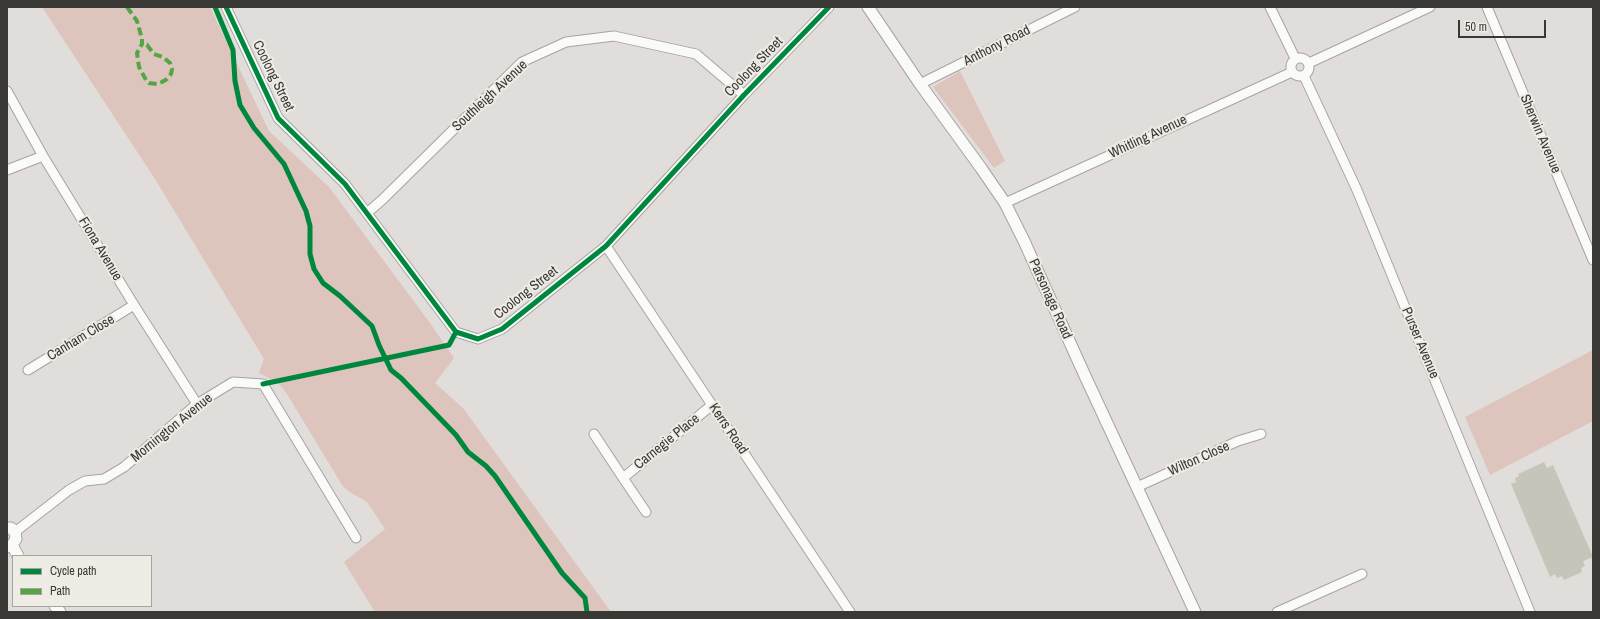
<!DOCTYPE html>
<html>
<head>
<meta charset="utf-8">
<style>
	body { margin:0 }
	#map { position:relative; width:1600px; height:619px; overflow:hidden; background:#e0ddda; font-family:"Archivo Narrow",sans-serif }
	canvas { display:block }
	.frame { position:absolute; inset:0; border:8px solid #393835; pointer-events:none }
	.legend { position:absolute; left:12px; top:555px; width:140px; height:52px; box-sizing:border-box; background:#efece5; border:1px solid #a6a49f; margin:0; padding:5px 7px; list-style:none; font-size:12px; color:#393835 }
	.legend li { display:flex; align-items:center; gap:8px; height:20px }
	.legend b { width:20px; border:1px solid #a6a49f }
	.scale { position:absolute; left:1458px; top:20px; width:88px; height:18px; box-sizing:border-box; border:2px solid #393835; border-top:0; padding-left:5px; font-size:12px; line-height:14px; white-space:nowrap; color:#393835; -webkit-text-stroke:3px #efece5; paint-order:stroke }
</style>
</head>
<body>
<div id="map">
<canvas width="1600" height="619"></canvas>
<div class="frame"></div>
<ul class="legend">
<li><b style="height:5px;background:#00873e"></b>Cycle path</li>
<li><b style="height:5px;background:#53a644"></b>Path</li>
</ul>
<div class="scale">50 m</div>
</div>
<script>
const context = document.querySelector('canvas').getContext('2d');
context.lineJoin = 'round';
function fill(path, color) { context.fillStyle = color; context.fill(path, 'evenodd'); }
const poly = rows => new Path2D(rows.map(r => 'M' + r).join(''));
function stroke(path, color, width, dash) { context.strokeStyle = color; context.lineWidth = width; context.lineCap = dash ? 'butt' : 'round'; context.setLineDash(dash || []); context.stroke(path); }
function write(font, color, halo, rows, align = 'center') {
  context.font = font + ' "Archivo Narrow",sans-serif'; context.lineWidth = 4; context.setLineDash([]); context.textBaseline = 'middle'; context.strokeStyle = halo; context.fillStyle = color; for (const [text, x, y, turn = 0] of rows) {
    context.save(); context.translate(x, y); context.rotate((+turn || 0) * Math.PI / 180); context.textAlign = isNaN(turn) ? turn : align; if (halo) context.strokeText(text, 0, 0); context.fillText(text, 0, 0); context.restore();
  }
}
fill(poly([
	[42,7,210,7,269,131,329,187,430,323,454,358,435,383,463,408,611,612,375,612,344,562,385,529,367,502,348,491,342,485,287,394,278,383,259,373,264,359,155,179],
	[960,71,1005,161,994,168,933,87],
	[1593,350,1593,421,1490,475,1465,417]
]), '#ddc5bd');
fill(poly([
	[1544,462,1547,468,1553,465,1593,557,1583,561,1585,566,1581,568,1582,572,1564,580,1562,576,1557,578,1555,574,1550,577,1511,484,1516,482,1515,478,1519,476,1518,474]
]), '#c7c5ba');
const minor = poly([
	[226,7,278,118,345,184,456,332,478,339,502,329,606,246,744,95,829,7],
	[1270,7,1295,58],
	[1487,7,1593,260],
	'1291 67a9 9 0 1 1 18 0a9 9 0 1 1-18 0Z',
	[1309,63,1430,7],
	[1304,76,1357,190,1530,612],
	[920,84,1075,7],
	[7,91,43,156,134,305,197,404],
	[7,170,43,156],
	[1005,203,1292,72],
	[367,213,382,200,522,62,566,42,614,36,696,54,744,95],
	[606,246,850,612],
	[28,370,134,305],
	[594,434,623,478,712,405],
	[623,478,646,512],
	[1137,487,1238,441,1261,434],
	[15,532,69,490,85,481,104,479,124,467,197,404,233,382,263,384,356,538],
	[1277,612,1362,574]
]);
const tertiary = poly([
	[868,7,920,84,981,168,1005,203,1024,241,1086,378,1195,612],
	[7,528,11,528,15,532,16,539,12,545,7,547],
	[12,545,18,556],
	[55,606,60,612]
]);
stroke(minor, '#a6a4a2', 11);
stroke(tertiary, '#a6a4a2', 13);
stroke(minor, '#fafaf9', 9);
stroke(tertiary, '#fafaf9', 11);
stroke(poly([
	[127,7,137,21,142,39,142,44,137,53,139,67,146,80,149,83,157,84,162,82,167,79,171,74,172,69,170,63,163,57,154,54,147,45,142,44]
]), '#53a644', 4, [8, 4]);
stroke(poly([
	[215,7,233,50,235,81,240,105,254,128,284,164,306,211,310,226,310,254,314,269,323,283,340,296,372,326,379,345,391,370,401,378,456,435,468,452,486,466,495,476,562,573,585,598,587,612],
	[226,7,278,118,345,184,456,332,478,339,502,329,606,246,744,95,829,7],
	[263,384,449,345,456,332]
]), '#00873e', 5);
write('14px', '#393835', '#efece5', [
	["Anthony Road",997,46,-27],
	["Coolong Street",754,67,-46],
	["Coolong Street",273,76,64],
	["Southleigh Avenue",490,96,-43],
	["Sherwin Avenue",1540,134,67],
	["Whitling Avenue",1148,137,-25],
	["Fiona Avenue",100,249,59],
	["Coolong Street",526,293,-38],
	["Parsonage Road",1050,299,66],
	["Canham Close",81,338,-31],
	["Purser Avenue",1420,343,67],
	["Mornington Avenue",172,428,-39],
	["Kerrs Road",728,429,56],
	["Carnegie Place",667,442,-39],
	["Wilton Close",1199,459,-24]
]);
</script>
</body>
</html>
